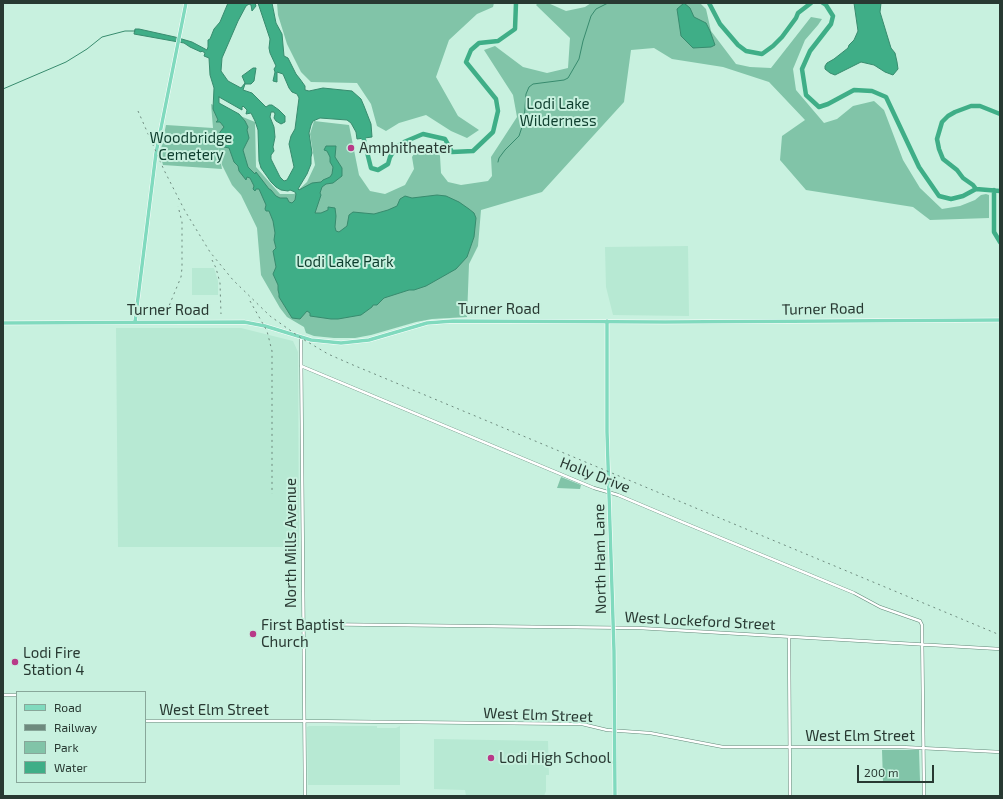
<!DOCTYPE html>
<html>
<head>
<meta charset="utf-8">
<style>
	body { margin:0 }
	#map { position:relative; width:1003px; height:799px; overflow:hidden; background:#c8f1df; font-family:"Exo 2",sans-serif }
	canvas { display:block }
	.frame { position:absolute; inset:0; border:4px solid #283932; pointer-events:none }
	.legend { position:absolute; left:16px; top:691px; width:130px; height:92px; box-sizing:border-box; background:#c8f1df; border:1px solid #88a79a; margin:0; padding:5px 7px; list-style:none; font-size:12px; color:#283932 }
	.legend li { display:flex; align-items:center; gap:8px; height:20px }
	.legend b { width:20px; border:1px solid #88a79a }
	.scale { position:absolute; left:857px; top:765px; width:77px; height:18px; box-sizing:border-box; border:2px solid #283932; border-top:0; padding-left:5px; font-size:12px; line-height:14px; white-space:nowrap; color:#283932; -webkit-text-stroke:3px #c8f1df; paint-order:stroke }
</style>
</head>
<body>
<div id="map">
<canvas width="1003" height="799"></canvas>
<div class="frame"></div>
<ul class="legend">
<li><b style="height:5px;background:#80dabe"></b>Road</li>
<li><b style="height:5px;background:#6e8a7e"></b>Railway</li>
<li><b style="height:11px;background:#81c4a8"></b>Park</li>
<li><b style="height:11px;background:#3fae87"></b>Water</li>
</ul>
<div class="scale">200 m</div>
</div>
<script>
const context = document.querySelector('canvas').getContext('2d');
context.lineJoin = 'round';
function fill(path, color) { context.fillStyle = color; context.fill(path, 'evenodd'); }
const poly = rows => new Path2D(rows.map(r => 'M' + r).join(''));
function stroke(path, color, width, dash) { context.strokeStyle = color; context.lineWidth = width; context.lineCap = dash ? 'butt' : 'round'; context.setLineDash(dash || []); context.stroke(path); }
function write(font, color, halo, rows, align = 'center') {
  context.font = font + ' "Exo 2",sans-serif'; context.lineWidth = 4; context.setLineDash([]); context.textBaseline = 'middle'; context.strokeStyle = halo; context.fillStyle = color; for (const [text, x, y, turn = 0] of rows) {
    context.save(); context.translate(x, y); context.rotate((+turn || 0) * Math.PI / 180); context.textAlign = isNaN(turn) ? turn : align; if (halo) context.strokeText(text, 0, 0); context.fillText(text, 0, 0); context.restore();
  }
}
fill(poly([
	[688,246,689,316,613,315,606,287,605,247],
	[192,268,214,268,218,281,218,295,192,295],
	[116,328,241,328,293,341,298,352,299,547,118,547],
	[309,726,377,726,377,728,396,728,400,726,400,785,308,785,307,727],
	[434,739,548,741,549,775,546,775,546,791,544,796,466,796,465,790,434,789]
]), '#b7e9d3');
fill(poly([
	[277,3,494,3,493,7,477,14,449,40,436,77,458,116,479,130,467,138,451,131,426,115,399,123,386,131,377,126,371,104,357,83,311,82,301,72,287,44,278,15],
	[538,3,548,3,566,11,585,7,591,3,700,3,706,9,711,31,736,64,750,67,771,68,811,17,822,19,818,25,805,40,793,69,796,90,824,123,837,119,853,106,874,101,884,110,903,160,920,188,942,209,960,206,975,200,981,195,986,194,989,195,989,218,930,220,913,207,806,190,780,160,782,136,805,120,769,82,723,67,672,59,654,48,631,50,624,102,542,192,481,210,478,246,469,264,467,317,432,319,416,322,371,335,355,338,334,338,314,336,306,333,304,327,287,317,280,308,261,275,257,228,241,195,232,185,222,165,217,142,222,169,163,165,160,154,166,125,213,128,211,104,255,122,256,167,280,194,294,194,307,182,315,165,310,134,314,121,349,125,359,175,370,191,385,194,405,185,414,169,412,157,419,146,436,147,440,156,441,173,448,182,461,185,488,181,492,176,491,157,517,117,513,95,484,50,495,46,523,67,547,73,568,68,570,38,536,5],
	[561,477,581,485,580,489,557,488],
	[882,750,919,750,920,781,883,781]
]), '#81c4a8');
const water = poly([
	[228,3,255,3,256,6,252,11,251,5,249,4,246,6,238,21,222,58,221,71,228,81,241,88,245,83,242,76,253,68,256,68,254,81,251,84,245,84,243,90,252,93,266,107,269,105,272,105,279,110,285,116,285,122,281,124,276,121,274,118,275,114,274,112,271,112,270,117,274,127,275,137,273,147,274,151,271,155,271,159,280,177,284,181,287,180,294,167,289,144,291,136,295,129,299,98,297,94,292,92,289,88,283,74,277,72,277,82,273,81,275,72,274,69,276,66,270,53,269,48,270,39,258,3,272,3,276,23,282,34,284,56,288,58,296,74,300,79,305,86,305,90,309,91,323,88,352,91,361,99,364,106,371,124,372,137,357,139,356,132,351,123,347,120,320,118,313,121,311,125,309,133,312,153,311,157,311,164,307,174,298,189,299,190,312,183,321,182,323,180,330,177,332,174,333,167,330,162,330,157,327,151,324,150,326,146,336,146,335,157,342,168,342,176,333,183,326,184,322,187,320,193,321,195,315,213,321,213,328,210,328,207,335,208,336,216,335,227,336,231,339,232,347,226,349,215,353,212,374,214,388,210,397,206,400,199,405,196,412,198,437,195,446,196,459,202,469,209,474,213,476,218,474,237,467,257,456,269,426,286,414,290,409,290,384,298,377,305,373,305,372,307,361,315,338,319,331,319,310,316,310,313,307,311,300,319,292,318,279,297,279,294,278,290,278,285,273,274,276,267,273,251,276,248,274,240,275,233,273,221,269,211,266,211,265,209,266,205,259,189,256,189,255,191,253,189,254,186,250,178,247,177,246,180,239,171,238,166,234,162,229,148,224,147,221,144,219,137,220,132,224,127,220,122,216,122,218,120,213,109,214,88,210,75,209,58,204,56,205,53,202,51,201,52,190,47,184,43,134,34,135,29,139,29,175,37,192,42,207,50,208,47,208,40,210,39,214,29,220,22,228,3],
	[219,97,242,110,242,107,243,106,247,110,246,114,251,113,255,121,258,130,259,161,261,168,271,182,276,187,281,190,288,191,290,190,295,192,296,194,295,200,292,203,289,202,287,198,280,198,276,196,271,190,269,189,256,172,255,174,248,167,243,150,249,138,247,130,248,127,245,121,239,114,219,103,219,97],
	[684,3,690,8,694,17,706,23,710,31,715,45,711,47,693,48,681,36,677,9,684,3],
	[854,3,881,3,880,12,887,35,891,48,895,53,897,62,898,69,893,75,885,72,874,65,861,62,835,75,830,73,825,69,825,66,827,63,834,59,848,48,849,45,854,40,858,31,854,3]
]);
fill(water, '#3fae87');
stroke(water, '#388b6e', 1);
stroke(poly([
	[3,89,66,62,87,49,102,37,125,31,135,31],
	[498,162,499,158,505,150,519,136,524,121,526,94,529,87,533,84,564,80,568,78,579,59,583,41,591,16,596,9,608,3]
]), '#388b6e', 1);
stroke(poly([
	[709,3,720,24,738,45,746,51,762,54,773,46,782,37,796,18,798,13,811,3],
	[823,3,826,5,833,16,831,24,810,51,802,69,806,95,819,107,828,104,854,90,872,91,886,97,919,167,939,196,951,199,963,196,976,189,973,185,963,178,957,170,943,159,939,149,937,139,942,122,948,116,955,112,971,106,980,106,1000,114],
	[362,132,371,168,378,170,388,164,390,157,396,147,404,142,423,134,445,139,452,152,473,151,493,132,498,111,496,99,466,62,471,50,479,43,498,41,515,29,516,3],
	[976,189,1000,191],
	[994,190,994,232,1000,242]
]), '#3fae87', 4.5);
const minor = poly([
	[301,337,305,796],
	[301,366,594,488,618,495,682,522,854,593,880,607,920,621,922,625,924,796],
	[302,624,639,628,1000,649],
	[789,637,790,796],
	[3,695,17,695],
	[145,721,304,721,582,724,607,730,650,733,723,747,901,747,1000,752]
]);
const major = poly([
	[607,321,607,432,614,651,615,796],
	[135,322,156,153,186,3],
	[3,323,244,322,265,326,311,340,341,343,369,340,427,323,453,321,665,322,1000,320]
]);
stroke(minor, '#638979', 3.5);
stroke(major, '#fff', 4.5);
stroke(minor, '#fff', 2.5);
stroke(major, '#80dabe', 3.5);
stroke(poly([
	[138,111,164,170,185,211,210,252,233,280,270,316,301,338,328,354,353,365,1000,635],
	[212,260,216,268,220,283,221,314],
	[250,301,267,331,272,351,272,494],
	[167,317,169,306,181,277,182,268,182,222,178,206]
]), '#6e8a7e', 1, [2, 4]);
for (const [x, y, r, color] of [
	[351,148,4,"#b83a88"],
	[253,634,4,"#b83a88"],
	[15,662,4,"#b83a88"],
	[491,758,4,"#b83a88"]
]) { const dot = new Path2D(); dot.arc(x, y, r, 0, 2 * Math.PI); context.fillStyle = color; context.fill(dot); stroke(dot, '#c8f1df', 1.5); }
write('15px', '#0e3e2e', '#c8f1df', [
	["Lodi Lake",558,104],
	["Wilderness",558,121],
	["Woodbridge",191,138],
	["Cemetery",191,155],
	["Lodi Lake Park",345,262]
]);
write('15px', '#283932', '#c8f1df', [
	["Amphitheater",359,148],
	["First Baptist",261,625],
	["Church",261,642],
	["Lodi Fire",23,653],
	["Station 4",23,670],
	["Lodi High School",499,758]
], 'left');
write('15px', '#283932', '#c8f1df', [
	["Turner Road",499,309],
	["Turner Road",823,309,-1],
	["Turner Road",168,310],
	["Holly Drive",595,475,21],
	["North Mills Avenue",291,543,-90],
	["North Ham Lane",600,559,-91],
	["West Lockeford Street",700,621,3],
	["West Elm Street",214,710],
	["West Elm Street",538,715,2],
	["West Elm Street",860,736]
]);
</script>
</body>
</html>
